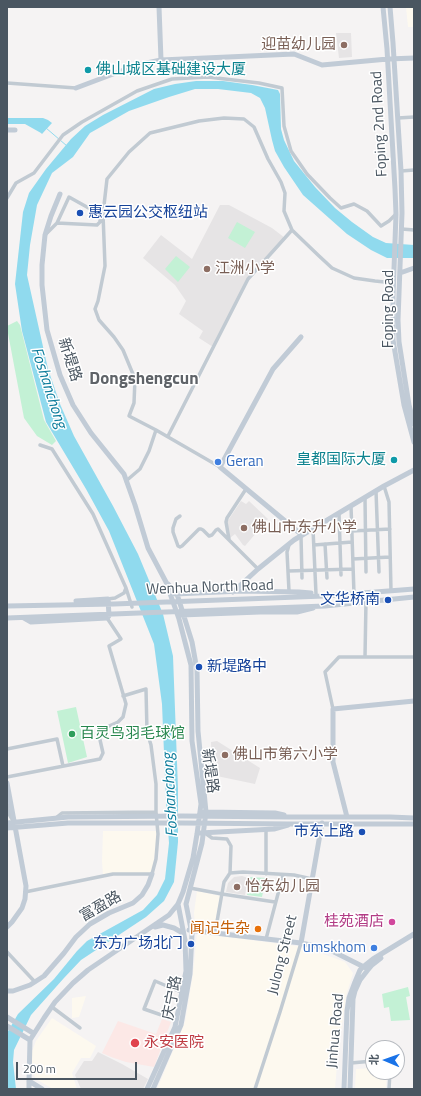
<!DOCTYPE html>
<html>
<head>
<meta charset="utf-8">
<style>
	body { margin:0 }
	#map { position:relative; width:421px; height:1096px; overflow:hidden; background:#f5f3f3; font-family:"Titillium Web","Noto Sans SC",sans-serif }
	canvas { display:block }
	.frame { position:absolute; inset:0; border:8px solid #4a5661; pointer-events:none }
	.north { position:absolute; left:365px; top:1040px; width:40px; height:40px; box-sizing:border-box; background:#fff; border:1px solid #b7bbc0; border-radius:50%; rotate:272deg; font-size:11px; font-weight:700; line-height:16px; text-align:center; color:#4a5661 }
	.north::after { content:''; display:block; margin:auto; width:14px; height:18px; background:#1a73e8; clip-path:polygon(50% 0,100% 100%,50% 72%,0 100%) }
	.scale { position:absolute; left:16px; top:1062px; width:121px; height:18px; box-sizing:border-box; border:2px solid #4a5661; border-top:0; padding-left:5px; font-size:12px; line-height:14px; white-space:nowrap; color:#4a5661; -webkit-text-stroke:3px #fff; paint-order:stroke }
</style>
</head>
<body>
<div id="map">
<canvas width="421" height="1096"></canvas>
<div class="frame"></div>
<div class="north">北</div>
<div class="scale">200 m</div>
</div>
<script>
const context = document.querySelector('canvas').getContext('2d');
context.lineJoin = 'round';
function fill(path, color) { context.fillStyle = color; context.fill(path, 'evenodd'); }
const poly = rows => new Path2D(rows.map(r => 'M' + r).join(''));
function stroke(path, color, width, dash) { context.strokeStyle = color; context.lineWidth = width; context.lineCap = dash ? 'butt' : 'round'; context.setLineDash(dash || []); context.stroke(path); }
function write(font, color, halo, rows, align = 'center') {
  context.font = font + ' "Titillium Web","Noto Sans SC",sans-serif'; context.lineWidth = 3; context.setLineDash([]); context.textBaseline = 'middle'; context.strokeStyle = halo; context.fillStyle = color; for (const [text, x, y, turn = 0] of rows) {
    context.save(); context.translate(x, y); context.rotate((+turn || 0) * Math.PI / 180); context.textAlign = isNaN(turn) ? turn : align; if (halo) context.strokeText(text, 0, 0); context.fillText(text, 0, 0); context.restore();
  }
}
fill(poly([
	[406,7,414,7,414,27,408,27],
	[103,831,158,831,152,874,103,876,102,861],
	[197,891,220,896,214,927,195,927,194,913],
	[197,933,304,947,345,962,353,973,346,996,338,1052,335,1089,157,1089,185,1022,193,974],
	[86,996,79,1017,72,1018,72,998],
	[52,1018,96,1046,90,1058,81,1058,72,1073,77,1089,53,1089,36,1079,31,1069,31,1054,36,1041],
	[373,1068,373,1072,387,1072,386,1089,355,1089,356,1069]
]), '#fdf9ef');
fill(poly([
	[336,33,351,33,352,57,339,58],
	[220,205,229,205,272,228,285,238,248,279,213,347,199,338,203,331,179,314,186,301,175,285,143,258,161,235,192,259],
	[241,501,246,504,249,501,268,519,245,546,243,545,235,534,230,538,227,522],
	[217,741,260,768,255,784,212,775,211,742],
	[242,876,248,878,245,895,226,892,228,883,234,877],
	[98,1052,122,1064,148,1079,143,1089,81,1089,75,1075,84,1061,92,1061]
]), '#e6e4e5');
fill(poly([
	[162,1019,171,1022,154,1067,126,1062,111,1057,102,1053,118,1021,156,1034]
]), '#fce8e6');
fill(poly([
	[237,222,255,232,245,248,228,238],
	[176,256,190,267,178,282,165,269],
	[17,321,20,325,44,420,56,441,52,445,37,436,24,418,7,328,7,326],
	[76,707,87,757,68,763,57,711],
	[250,877,266,878,262,897,247,895],
	[408,987,410,996,406,997,410,1020,391,1021,389,1007,384,1008,382,994]
]), '#c3f1d5');
fill(poly([
	[196,81,223,81,252,85,278,90,280,94,281,129,284,140,294,161,315,187,335,208,352,222,373,237,386,243,414,245,414,258,387,258,371,250,347,234,303,195,284,167,275,151,272,140,265,108,260,98,251,93,218,89,195,89,169,97,129,111,90,133,73,157,52,173,37,205,30,245,27,275,48,369,60,404,74,436,113,506,138,554,163,614,173,656,178,789,178,842,174,882,164,901,146,917,81,960,64,978,31,1015,14,1050,13,1062,16,1089,7,1089,7,1033,18,1014,54,979,77,951,87,941,143,910,157,895,165,879,169,843,166,802,162,704,154,644,109,531,86,489,46,422,22,331,15,284,23,212,29,193,46,169,71,139,85,126,103,115,154,89,175,84],
	[7,118,43,118,48,120,52,123,42,134,41,133,25,124,7,124]
]), '#90daee');
stroke(poly([
	[46,128,67,146]
]), '#90daee', 1);
stroke(poly([
	[7,83,76,88],
	[398,118,414,117],
	[401,171,414,170],
	[7,198,16,183,34,173,63,135,82,122,137,91,172,79,208,77,259,83,282,88,284,126,291,151,307,174,330,198,341,208,354,204,367,211,381,226,389,221,396,214],
	[402,229,414,230],
	[46,234,57,223,69,197,94,211,100,217,100,222,97,225,57,223],
	[156,430,129,416,134,403,135,379,123,350,114,337,99,320,95,309,98,301,105,266,103,214,107,179,129,152,150,133,199,121,224,118,244,119,254,127,268,159,281,182,285,193,284,211,292,230,318,255,332,268,354,278,375,281,394,283],
	[168,436,248,279,292,230],
	[40,445,52,449,93,514,126,588,132,607],
	[126,481,140,469,149,451,156,430,220,467],
	[384,486,389,502,391,591],
	[376,491,379,572],
	[365,498,366,572],
	[351,506,354,594],
	[339,513,341,575],
	[180,516,176,519,173,528,173,532,178,546,180,547,182,546,199,529,201,529,203,530,209,536,212,535,216,530,218,529,258,569],
	[313,529,316,594],
	[352,531,390,529],
	[301,536,302,578],
	[229,539,226,522,227,518,246,489],
	[325,544,327,578],
	[289,545,287,552,289,591],
	[314,545,352,542],
	[353,559,390,557],
	[288,571,353,569],
	[108,599,115,598,124,593,126,588],
	[365,657,366,601],
	[123,696,146,689,147,732,151,745,156,784,156,812],
	[333,709,325,672,339,657,414,657],
	[7,749,57,739,63,766],
	[7,777,100,759,103,753,98,731,118,722,123,717,126,704,109,646,121,639,107,618],
	[7,803,9,814,12,819],
	[266,830,266,874],
	[205,833,212,838,227,839,231,846,230,873],
	[190,888,222,894,275,902],
	[25,892,113,874,152,874,156,859,158,834,156,812,62,813,57,817],
	[215,933,224,882,230,873,243,872,294,875,312,879],
	[266,939,283,875],
	[7,952,35,982],
	[52,1007,80,1028],
	[176,1020,144,1009,155,981,181,992],
	[351,1063,373,1061],
	[255,1089,280,1012,301,943],
	[389,1089,390,1072]
]), '#c1cad2', 3.5);
stroke(poly([
	[159,7,161,60],
	[383,7,387,49,395,189,396,214,393,296,393,340,404,405,414,442],
	[390,7,393,43,401,171,402,213,398,320,399,342,409,405,414,424],
	[76,88,137,65,161,60,294,54,322,65,388,59,414,58],
	[7,130,15,130],
	[400,273,414,268],
	[301,337,273,369,220,467,302,535],
	[233,592,258,569,294,540,384,486,414,470],
	[175,594,241,591,299,592,311,593],
	[7,606,114,604,324,596,414,589],
	[181,615,260,612,297,612,313,608],
	[7,618,325,606,414,597],
	[24,618,31,622,107,618,109,616,108,599,76,601],
	[7,783,26,886,25,899,22,908,12,922,7,927],
	[204,812,275,813,284,815],
	[347,817,333,762,333,709,414,701],
	[7,823,68,817,182,816,290,817,390,817,414,818],
	[7,828,68,823,182,823,292,824,414,824],
	[200,833,274,829,288,825],
	[155,927,163,925,174,928,181,932,183,936],
	[189,930,301,943,320,947,332,951,368,969],
	[301,943,322,823],
	[7,991,13,991,30,985,44,976,64,953,76,937,90,924,109,913,133,903,142,895,148,885,152,874],
	[7,1017,33,1033],
	[7,1026,30,1040],
	[29,1081,42,1089],
	[29,1089,29,1081,30,1040,44,1018,55,1002,73,983,88,970,169,915,178,904,183,892,193,858,197,834,201,804,192,741,191,665,179,619,166,582,148,548,135,505,124,474,91,433,73,405,60,375,47,330,42,285,42,265,45,235,51,216,60,194],
	[147,1089,175,1027,186,971,185,940,178,904],
	[153,1089,181,1025,190,974,192,934,186,904,202,843,206,812,198,731,197,670,192,642,177,594,168,584],
	[344,1089,347,1011,349,998,355,982,360,970,363,967,373,959,414,934],
	[350,1089,353,999,355,991,360,980,367,971,372,965,381,958]
]), '#c1cbd6', 5);
for (const [x, y, r, color] of [
	[344,45,4,"#8d6e63"],
	[88,70,4,"#0f9aa8"],
	[80,213,4,"#1a4fb4"],
	[207,269,4,"#8d6e63"],
	[394,460,4,"#0f9aa8"],
	[218,462,4,"#3f7fe0"],
	[244,528,4,"#8d6e63"],
	[388,600,4,"#1a4fb4"],
	[199,667,4,"#1a4fb4"],
	[72,734,4,"#2e9e5b"],
	[225,755,4,"#8d6e63"],
	[362,832,4,"#1a4fb4"],
	[237,887,4,"#8d6e63"],
	[392,922,4,"#d1479c"],
	[258,929,4,"#e8710a"],
	[191,944,4,"#1a4fb4"],
	[374,948,4,"#3f7fe0"],
	[135,1043,5,"#e0444e"]
]) { const dot = new Path2D(); dot.arc(x, y, r, 0, 2 * Math.PI); context.fillStyle = color; context.fill(dot); stroke(dot, '#fff', 1.5); }
write('15px', '#785e54', '#fff', [
	["迎苗幼儿园",336,45,"right"],
	["江洲小学",215,269],
	["佛山市东升小学",252,528],
	["佛山市第六小学",233,755],
	["怡东幼儿园",245,887]
], 'left');
write('15px', '#0d838f', '#fff', [
	["佛山城区基础建设大厦",96,70],
	["皇都国际大厦",386,460,"right"]
], 'left');
write('15px', '#4a5661', '#fff', [
	["Foping 2nd Road",380,124,-93],
	["Foping Road",389,309,-90],
	["新堤路",69,360,72],
	["Wenhua North Road",210,588,-2],
	["新堤路",209,771,82],
	["富盈路",101,907,-30],
	["Julong Street",283,955,-76],
	["庆宁路",173,998,-79],
	["Jinhua Road",336,1031,-85]
]);
write('15px', '#164399', '#fff', [
	["惠云园公交枢纽站",88,213,"left"],
	["文华桥南",380,600],
	["新堤路中",207,667,"left"],
	["市东上路",354,832],
	["东方广场北门",183,944]
], 'right');
write('15px', '#366cbe', '#fff', [
	["Geran",226,462],
	["umskhom",366,948,"right"]
], 'left');
write('15px', '#27864d', '#fff', [
	["百灵鸟羽毛球馆",80,734]
], 'left');
write('15px', '#b23c85', '#fff', [
	["桂苑酒店",384,922]
], 'right');
write('15px', '#c56008', '#fff', [
	["闻记牛杂",250,929]
], 'right');
write('15px', '#be3a42', '#fff', [
	["永安医院",144,1043]
], 'left');
write('italic 16px', '#0c7c9b', '#fff', [
	["Foshanchong",48,388,72],
	["Foshanchong",171,795,-93]
]);
write('bold 17px', '#5f6368', '#fff', [
	["Dongshengcun",144,380]
]);
</script>
</body>
</html>
